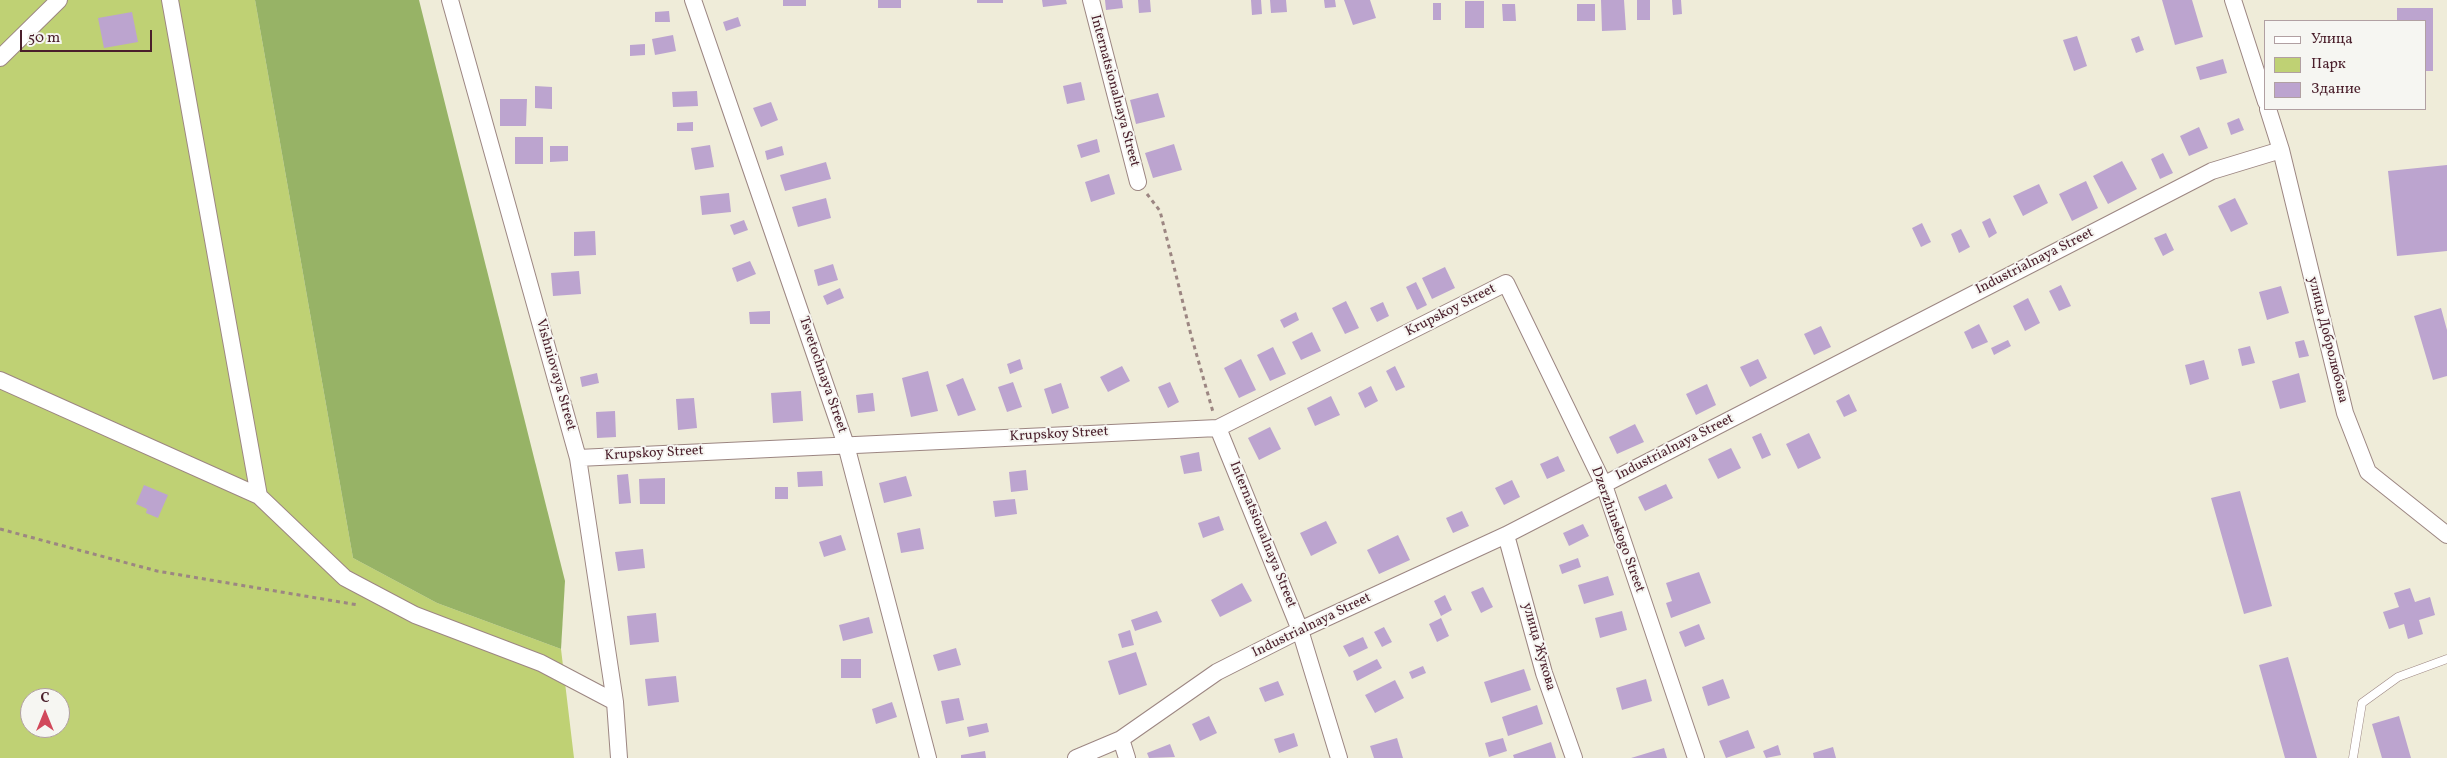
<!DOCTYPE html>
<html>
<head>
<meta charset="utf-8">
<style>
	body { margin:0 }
	#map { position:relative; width:2447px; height:758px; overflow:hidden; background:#efecd9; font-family:Vollkorn,serif }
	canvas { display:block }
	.legend { position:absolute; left:2264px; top:20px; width:162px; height:90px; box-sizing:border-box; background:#f6f6f2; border:1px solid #b1a0a2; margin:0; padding:6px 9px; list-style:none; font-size:15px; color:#4a1f2b }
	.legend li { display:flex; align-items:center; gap:10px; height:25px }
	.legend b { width:25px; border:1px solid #b1a0a2 }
	.north { position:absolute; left:20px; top:688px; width:50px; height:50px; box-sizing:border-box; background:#f6f6f2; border:1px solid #b1a0a2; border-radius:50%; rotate:0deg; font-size:14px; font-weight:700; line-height:20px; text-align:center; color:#4a1f2b }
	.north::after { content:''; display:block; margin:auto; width:18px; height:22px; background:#d1495b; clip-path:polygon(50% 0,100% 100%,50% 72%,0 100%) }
	.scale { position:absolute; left:20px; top:30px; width:132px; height:22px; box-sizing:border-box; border:2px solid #4a1f2b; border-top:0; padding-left:6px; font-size:15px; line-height:18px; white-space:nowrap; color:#4a1f2b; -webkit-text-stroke:4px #f6f6f2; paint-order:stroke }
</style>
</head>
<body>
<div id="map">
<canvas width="2447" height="758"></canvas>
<ul class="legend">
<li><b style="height:6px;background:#fff"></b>Улица</li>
<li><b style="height:14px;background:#bfd174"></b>Парк</li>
<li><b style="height:14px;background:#bca4cf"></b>Здание</li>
</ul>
<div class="north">С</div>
<div class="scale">50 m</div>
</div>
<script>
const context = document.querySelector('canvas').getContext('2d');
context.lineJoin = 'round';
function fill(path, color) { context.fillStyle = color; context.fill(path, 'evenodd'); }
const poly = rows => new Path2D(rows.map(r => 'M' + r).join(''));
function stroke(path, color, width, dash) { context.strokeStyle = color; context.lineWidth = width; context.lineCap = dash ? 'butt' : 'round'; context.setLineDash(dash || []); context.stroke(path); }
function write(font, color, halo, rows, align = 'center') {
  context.font = font + ' Vollkorn,serif'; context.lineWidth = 4; context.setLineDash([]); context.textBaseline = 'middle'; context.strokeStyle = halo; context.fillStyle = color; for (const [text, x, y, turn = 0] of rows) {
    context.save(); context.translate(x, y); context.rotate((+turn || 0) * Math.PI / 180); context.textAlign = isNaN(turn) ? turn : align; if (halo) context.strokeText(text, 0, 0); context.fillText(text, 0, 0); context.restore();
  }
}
fill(poly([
	[0,0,255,0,353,558,437,603,561,649,574,758,0,758],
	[30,698,60,698,60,728,30,728]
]), '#bfd174');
fill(poly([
	[255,0,419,0,565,581,561,649,437,603,353,558]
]), '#97b366');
fill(poly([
	[783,0,806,0,806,6,783,6],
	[878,0,901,0,901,8,878,8],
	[977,0,1003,0,1003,3,977,3],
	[1042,0,1066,0,1067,4,1043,7],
	[1105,0,1122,0,1123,8,1106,10],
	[1138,0,1150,0,1151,12,1139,13],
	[1251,0,1261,0,1262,14,1252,15],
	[1270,0,1286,0,1287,12,1271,13],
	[1324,0,1335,0,1336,7,1325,8],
	[1344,0,1370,0,1376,18,1353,25],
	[1601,0,1624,0,1626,30,1602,31],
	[1637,0,1650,0,1650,20,1637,20],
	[1672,0,1681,0,1682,14,1673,15],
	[2162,0,2192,0,2203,37,2175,45],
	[1465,1,1484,1,1484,28,1465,28],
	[1433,3,1441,3,1441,20,1433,20],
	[1502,4,1515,4,1516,21,1503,21],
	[1577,4,1595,4,1595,21,1577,21],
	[2397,8,2433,8,2433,71,2426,71,2426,21,2397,21],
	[669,11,670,22,655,22,655,12],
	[132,12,138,42,104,48,98,18],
	[738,17,741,26,726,31,723,22],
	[673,35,676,51,655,55,652,39],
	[2077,36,2087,66,2074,71,2063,40],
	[2139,36,2144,50,2136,53,2131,39],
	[645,44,645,55,630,56,630,45],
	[2223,59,2227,73,2200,80,2196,67],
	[1081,82,1085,100,1067,104,1063,86],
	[535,86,552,87,552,109,535,108],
	[697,91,698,106,673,107,672,92],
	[1158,93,1165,117,1136,124,1130,100],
	[500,99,527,99,526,126,500,126],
	[771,102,778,120,761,127,753,108],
	[2239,118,2244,130,2231,135,2227,123],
	[693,122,693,131,677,131,677,123],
	[2199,127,2208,148,2189,156,2180,136],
	[515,137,543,137,543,164,515,164],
	[1097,139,1100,152,1081,158,1077,145],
	[1174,144,1182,170,1153,178,1145,153],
	[710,145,714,167,695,170,691,148],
	[550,146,568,146,568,161,550,162],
	[782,146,784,155,767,160,765,151],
	[2163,153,2173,173,2160,179,2151,159],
	[2122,161,2137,189,2108,204,2093,176],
	[826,162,831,179,785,191,780,175],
	[2447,165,2447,251,2397,256,2388,171],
	[1109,174,1115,194,1091,202,1085,182],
	[2086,181,2098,208,2072,221,2059,194],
	[2039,184,2048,203,2023,216,2013,196],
	[729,193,731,212,702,215,700,196],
	[826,198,831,218,798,227,792,207],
	[2235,198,2248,224,2231,232,2218,206],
	[1990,218,1997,233,1989,238,1982,222],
	[744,220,748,230,734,235,730,225],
	[1922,223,1931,242,1921,247,1912,228],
	[1961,229,1970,247,1959,253,1951,234],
	[595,231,596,255,574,256,574,232],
	[2166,233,2174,250,2163,256,2154,238],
	[750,261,756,274,737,282,732,268],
	[833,264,838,280,818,286,814,270],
	[1445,267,1455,288,1432,299,1422,278],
	[579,271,581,294,553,296,551,273],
	[1416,282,1427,305,1417,310,1406,287],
	[2061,285,2071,306,2059,311,2049,291],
	[2281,286,2289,313,2267,320,2259,292],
	[840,288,844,298,827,305,823,296],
	[2028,298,2040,323,2025,331,2013,306],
	[1346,301,1359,328,1345,334,1332,308],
	[1383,302,1389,316,1377,322,1370,308],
	[2441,308,2447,330,2447,376,2433,380,2414,316],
	[770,311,770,324,750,324,749,312],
	[1296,312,1299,320,1284,328,1280,320],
	[1979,324,1988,342,1972,349,1964,332],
	[1821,326,1831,347,1814,355,1804,334],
	[1312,332,1321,351,1301,360,1292,342],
	[2008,340,2011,346,1994,355,1991,348],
	[2304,340,2309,356,2299,358,2295,342],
	[2250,346,2255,363,2242,366,2238,349],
	[1273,347,1286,374,1270,381,1257,355],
	[1020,359,1023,369,1010,374,1007,364],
	[1241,359,1256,390,1239,398,1224,368],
	[1758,359,1767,378,1750,387,1740,367],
	[2204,360,2209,379,2190,385,2185,365],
	[1122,366,1130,381,1108,392,1100,377],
	[1395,366,1405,387,1396,391,1386,371],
	[928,371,938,411,911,417,902,378],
	[597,373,599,383,582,387,580,377],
	[2299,373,2306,402,2280,409,2272,381],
	[963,378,976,410,958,416,946,385],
	[1013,382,1022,407,1007,412,998,387],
	[1170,382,1179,402,1168,408,1158,387],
	[1061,383,1069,408,1052,414,1044,389],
	[1707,384,1716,405,1696,415,1686,394],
	[1371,386,1378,401,1365,408,1358,393],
	[801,391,803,421,773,423,771,393],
	[873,393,875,411,858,413,856,395],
	[1849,394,1857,411,1844,417,1836,401],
	[1331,396,1340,415,1315,426,1307,408],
	[694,398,697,428,678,430,676,399],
	[615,411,616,437,597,438,596,412],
	[1635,424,1644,442,1617,454,1609,437],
	[1270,427,1281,449,1259,460,1248,438],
	[1761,433,1771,455,1762,459,1752,437],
	[1809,433,1821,458,1798,469,1786,444],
	[1731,448,1741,468,1718,479,1708,459],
	[1199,452,1202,471,1184,474,1180,456],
	[1558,456,1565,471,1547,479,1540,464],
	[1026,470,1028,490,1011,492,1009,472],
	[822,471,823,486,798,487,797,472],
	[628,474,631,503,619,504,617,475],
	[906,476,912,496,884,503,879,483],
	[665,478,665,504,640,504,639,479],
	[1512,480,1520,497,1504,505,1495,488],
	[1666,484,1673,498,1645,511,1638,497],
	[144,485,168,495,158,518,146,513,147,509,136,504],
	[775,487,788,487,788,499,775,499],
	[2240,491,2272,606,2244,614,2211,498],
	[1015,499,1017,514,995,517,993,501],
	[1462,511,1469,526,1453,533,1446,518],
	[1219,516,1224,530,1203,538,1198,523],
	[1326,521,1337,543,1311,556,1300,533],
	[1583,524,1589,536,1569,546,1563,533],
	[920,528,924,549,901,553,897,533],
	[841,535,846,550,824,557,819,542],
	[1398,535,1410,560,1379,574,1367,550],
	[643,549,645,568,618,571,615,552],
	[1578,558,1581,567,1562,574,1559,565],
	[1699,572,1711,603,1671,618,1666,603,1672,601,1666,583],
	[1608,576,1614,595,1584,604,1578,585],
	[1242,583,1252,601,1220,617,1211,600],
	[1483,587,1493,607,1481,613,1471,592],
	[2410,588,2415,602,2430,597,2435,615,2419,620,2423,634,2408,639,2404,624,2389,629,2383,612,2399,607,2394,593],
	[1445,595,1452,610,1441,616,1434,601],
	[1157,611,1162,622,1135,631,1131,620],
	[1622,611,1627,630,1600,638,1595,618],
	[656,613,659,642,630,645,627,616],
	[869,617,873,633,843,641,839,625],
	[1441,618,1449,636,1437,642,1429,624],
	[1699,624,1705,639,1685,647,1679,632],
	[1384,627,1392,642,1382,647,1374,632],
	[1130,630,1134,645,1122,648,1118,634],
	[1363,637,1368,648,1349,657,1343,646],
	[956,648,961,665,938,671,933,655],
	[1136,652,1147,685,1119,695,1108,661],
	[2288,657,2317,758,2285,758,2259,665],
	[841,659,861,659,861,678,841,678],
	[1377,659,1382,668,1357,681,1353,671],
	[1423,666,1426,673,1412,679,1409,672],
	[1524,669,1531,690,1491,703,1484,682],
	[676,676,679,702,648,706,645,679],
	[1646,679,1652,701,1622,710,1616,688],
	[1723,679,1730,698,1708,706,1702,687],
	[1395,680,1404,698,1375,713,1365,695],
	[1278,681,1284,695,1265,702,1259,688],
	[959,698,964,720,946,724,941,701],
	[892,702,897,717,876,724,872,709],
	[1537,705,1543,724,1508,736,1502,717],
	[1209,716,1217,733,1200,741,1192,724],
	[2399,716,2411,758,2382,758,2372,724],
	[987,723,989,732,969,737,967,727],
	[1748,730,1755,748,1726,758,1719,741],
	[1294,733,1298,746,1279,753,1274,739],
	[1397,738,1403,758,1374,758,1370,746],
	[1503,738,1507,751,1489,757,1485,743],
	[1551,742,1556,758,1514,758,1513,755],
	[1170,744,1175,757,1149,758,1147,753],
	[1778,745,1781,755,1766,758,1763,751],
	[1833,747,1836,758,1814,758,1813,753],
	[1664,748,1667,758,1631,758],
	[985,751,986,758,961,758,961,755]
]), '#bca4cf');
const lane = poly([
	[2353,758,2362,703,2398,677,2447,659]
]);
const street = poly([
	[170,0,259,496],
	[450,0,578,458,615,702,619,758],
	[693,0,846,445,928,758],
	[1091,0,1138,182],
	[2233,0,2266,102],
	[0,58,59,0],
	[2268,109,2281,150,2345,413,2368,472,2447,535],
	[0,380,259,496,345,578,415,615,541,663,615,702],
	[1218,428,1300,630,1339,758],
	[578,458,1218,428,1506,283,1604,485,1696,758],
	[1506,535,1544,673,1574,758],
	[1121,739,1127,758],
	[1076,758,1121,739,1217,672,1300,630,1506,535,2212,171,2281,150]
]);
stroke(lane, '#9c8682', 9);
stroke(street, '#9c8682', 18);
stroke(poly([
	[1147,194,1160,211,1191,335,1213,412],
	[0,529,157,571,358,605]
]), '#9c8682', 3, [4, 4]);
stroke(lane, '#fff', 8);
stroke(street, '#fff', 16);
write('14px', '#4a1f2b', '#f6f6f2', [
	["Internatsionalnaya Street",1114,91,75],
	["Industrialnaya Street",2035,262,-27],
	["Krupskoy Street",1451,311,-27],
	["улица Добролюбова",2327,340,76],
	["Vishniovaya Street",555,375,74],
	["Tsvetochnaya Street",822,375,71],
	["Krupskoy Street",1059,435,-3],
	["Industrialnaya Street",1675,448,-27],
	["Krupskoy Street",654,454,-3],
	["Dzerzhinskogo Street",1617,530,70],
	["Internatsionalnaya Street",1262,535,68],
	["Industrialnaya Street",1312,626,-26],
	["улица Жукова",1538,647,74]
]);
</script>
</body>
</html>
